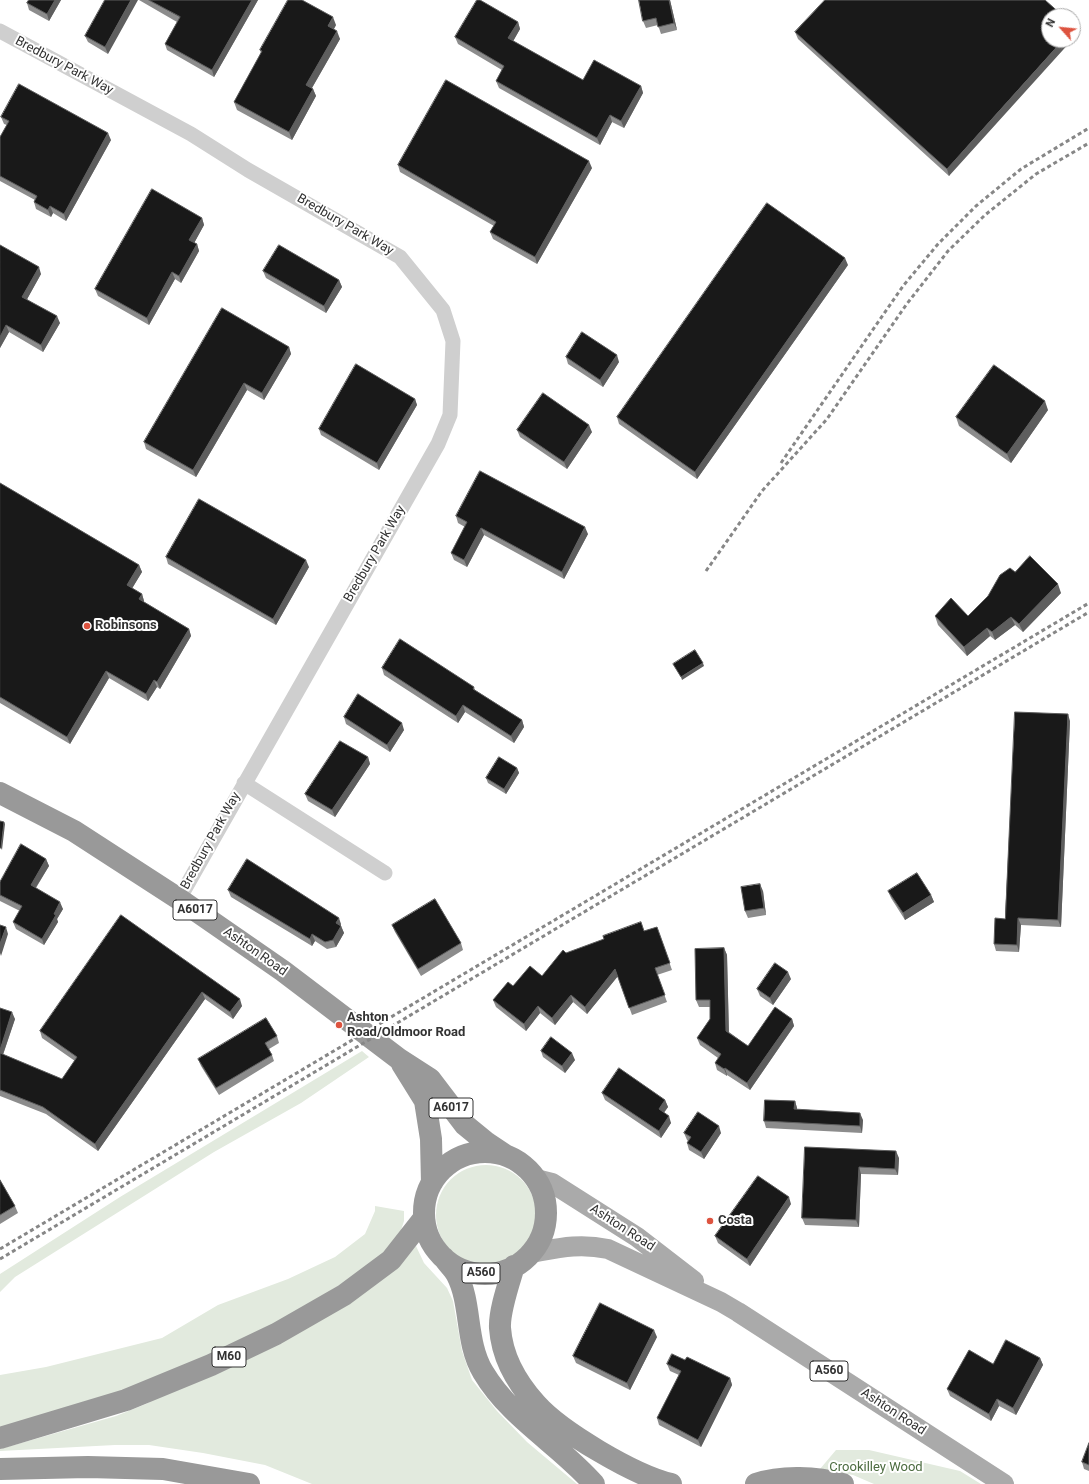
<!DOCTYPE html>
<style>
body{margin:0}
#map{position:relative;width:1089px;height:1484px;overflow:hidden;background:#fff;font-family:Roboto,sans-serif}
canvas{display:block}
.north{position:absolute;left:1041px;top:8px;width:40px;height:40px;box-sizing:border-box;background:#fff;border:1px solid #adadad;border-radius:50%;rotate:297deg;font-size:11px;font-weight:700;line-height:16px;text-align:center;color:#323232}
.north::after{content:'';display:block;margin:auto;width:14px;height:18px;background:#dd533f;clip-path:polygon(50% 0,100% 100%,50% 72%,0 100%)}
</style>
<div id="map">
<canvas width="1089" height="1484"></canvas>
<div class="north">N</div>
</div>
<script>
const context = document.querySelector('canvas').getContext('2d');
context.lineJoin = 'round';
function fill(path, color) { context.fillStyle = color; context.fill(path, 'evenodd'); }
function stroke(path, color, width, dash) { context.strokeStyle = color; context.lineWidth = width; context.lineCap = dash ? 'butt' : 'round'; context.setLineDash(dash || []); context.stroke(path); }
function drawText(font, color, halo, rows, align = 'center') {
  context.font = font + ' Roboto,sans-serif'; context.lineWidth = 4; context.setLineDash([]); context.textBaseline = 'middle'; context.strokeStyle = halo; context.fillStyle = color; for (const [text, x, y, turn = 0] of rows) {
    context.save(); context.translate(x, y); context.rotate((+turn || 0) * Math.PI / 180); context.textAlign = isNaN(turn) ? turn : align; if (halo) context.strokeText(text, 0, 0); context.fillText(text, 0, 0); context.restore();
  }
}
const green = new Path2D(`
 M362,1051L369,1057L301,1103L214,1152L15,1277L0,1292V1274L120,1197Z
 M436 1215a50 50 0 1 1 100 0a50 50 0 1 1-100 0Z
 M375,1206L404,1211V1221L398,1239L384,1255L357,1274L310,1304L235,1345L148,1384L0,1430V1375L46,1367L162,1338L218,1305L288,1279L335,1257L365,1234L375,1211Z
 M416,1246L424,1263L447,1288L453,1301L462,1351L472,1380L497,1411L527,1442L577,1484H312L265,1465L203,1453L149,1445H115L0,1451V1449L116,1416L146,1404L398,1267Z
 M836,1450H869L960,1471L981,1484H874L853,1475L820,1469Z`);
const minor = new Path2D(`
 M0,31L191,134L248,170L400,257L443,310L453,341L450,415L438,444L179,899
 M244,783L385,873`);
const major = new Path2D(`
 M536,1179L552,1183L637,1237L694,1281
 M531,1253C559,1248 579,1243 608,1249L721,1302L738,1312L1004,1484`);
const highway = new Path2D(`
 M0,793L74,831L179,899L283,971L399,1059L430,1079L465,1125L487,1143L505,1155
 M402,1064L425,1101L431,1139L432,1183
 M424 1213a61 61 0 1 1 122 0a61 61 0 1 1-122 0Z
 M444,1258C448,1264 454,1269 457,1275C472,1304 465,1342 483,1372C511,1419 559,1444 594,1484
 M514,1266C509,1283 499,1311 500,1328C502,1357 517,1383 536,1404C561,1432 634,1475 671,1484
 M0,1438L126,1400L211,1365L276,1334L344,1295L391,1260L424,1218
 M0,1469L88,1467L163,1469L249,1484
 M756,1484C782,1475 817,1477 843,1484`);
const rail = new Path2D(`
 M781,463L903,286L938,244L976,206L1021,169L1089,128
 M706,571L762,491L827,419L906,305L948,251L985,215L1036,174L1089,143
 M0,1249L1089,603
 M0,1259L1089,612`);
const wall = new Path2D(`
 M29,0H61L49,21L29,10L27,3Z
 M105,0L108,54L88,42L85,36Z
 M139,0H258L214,77L167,50L165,44L177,22Z
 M639,0H670L677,30L661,34L658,25L646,28L643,21Z
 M1045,0L949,176L798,39L795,32Z
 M518,22L520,29L513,41L583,80L641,86L643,93L624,128L612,122L600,145L499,88L496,81L502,70L458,44L455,37Z
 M336,25L334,29L340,39L312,88L313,89L316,96L292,140L237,110L234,102L261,53L260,50Z
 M1,117L111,140L66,221L53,213L51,217L36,209L34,202L35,200L0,181V137L7,125L4,124Z
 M398,165L592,168L537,264L493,239L490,232L494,226L400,172Z
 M202,218L204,225L194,243L197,244L199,251L181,283L175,279L149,325L98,296L95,289Z
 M0,245L41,274L27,299L60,323L43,352L9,332L0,348Z
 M848,265L697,479L619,424L617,417Z
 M263,271L339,280L342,287L326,313L266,278Z
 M289,347L291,354L264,400L247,390L196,477L146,449L144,442Z
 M566,357L619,362L603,387L568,364Z
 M415,399L417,405L379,470L321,435L319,429Z
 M1048,410L1011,463L959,426L956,417Z
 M517,430L592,432L567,469L520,437Z
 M0,483L139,565L142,572L132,588L142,594L144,601V602L189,629L191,636L160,689L157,687L148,701L109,678L70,744L0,703Z
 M456,516L588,534L564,579L484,535L467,567L454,560L451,553L465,527L458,523Z
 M166,557L309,567L276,625L168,564Z
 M1015,572L1061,593L1023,632L1015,625L995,640L990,636L967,656L938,625L935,616H968Z
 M382,668L474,687L475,690L522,720L524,727L514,743L465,712L458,723L384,675Z
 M344,717L404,730L390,752L346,724Z
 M1070,721L1061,927L1021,925L1019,952L996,951L994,944L1005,919Z
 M368,757L370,764L335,817L308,801L305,794Z
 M517,768L519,773L506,794L488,783L486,778Z
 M46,859L49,866L36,888L63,909L57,919L58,922L44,945L16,929L13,922L20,911L0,901V882Z
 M228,890L341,924V926L344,933L336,947L327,949L315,941L312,946L231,897Z
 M763,891L766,915L748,918L745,911Z
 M888,891L931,895L934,902L905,920L891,898Z
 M121,915L242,1006L233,1019L205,999L98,1151L46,1114L0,1096V1008L15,1019L3,1055L62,1079L75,1061L42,1038L40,1031Z
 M392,925L461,943L463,950L421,976L395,932Z
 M657,927L672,970L657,975L667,1002L632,1015L618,976L587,1014L573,1002L555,1025L540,1013L526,1031L496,1007L493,1000L513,986L542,976L566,953L644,931Z
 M724,948L727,955L729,1032L748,1046L792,1019L794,1026L750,1090L727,1075V1076L717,1070L715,1063L718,1058L700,1045L697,1038L710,1019V1007H699L696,1000Z
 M791,979L773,1005L760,996L757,989Z
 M277,1036L279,1043L269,1049L272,1055L274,1061L219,1095L201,1066L198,1059Z
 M541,1051L575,1060L565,1073L543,1057Z
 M602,1093L665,1100L668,1107L664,1113L671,1123L661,1138L605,1100Z
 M795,1101L797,1108V1110L863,1120L862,1133L766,1128L764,1121Z
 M684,1133H721L704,1159L689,1150L687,1143L688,1141L687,1140Z
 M805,1147L899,1158L898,1175L861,1174L859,1227L805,1225L802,1218Z
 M0,1180L15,1206L18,1213L0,1224Z
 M791,1204L750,1266L718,1243L715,1236Z
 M657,1337L630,1390L576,1363L573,1356Z
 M1040,1358L1043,1365L1016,1415L999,1406L991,1421L950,1396L947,1389L993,1364Z
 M685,1360L730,1378L732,1385L701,1447L659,1425L657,1418L679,1375L670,1371L667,1364Z
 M1089,1443V1471L1084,1469L1082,1462Z`);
const shadedWall = new Path2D(`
 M55,0H61L49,21L47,14Z
 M131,0H138L108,54L105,47Z
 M252,0H258L214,77L212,70Z
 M669,0H670L677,30L674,23Z
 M333,17L336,25L331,34L328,26Z
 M518,22L520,29L511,45L508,38Z
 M1075,27L1078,34L1073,39V29Z
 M337,31L340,39L309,93L306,85Z
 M1063,40H1072L949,176L947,169Z
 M641,86L643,93L624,128L621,121Z
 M313,89L316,96L292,140L289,132Z
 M610,115L612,122L600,145L597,138Z
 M108,133L111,140L66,221L64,214Z
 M589,161L592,168L537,264L535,257Z
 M50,206L53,213L51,217L48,210Z
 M202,218L204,225L192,247L189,240Z
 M197,244L199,251L181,283L179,276Z
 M845,258L848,265L697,479L695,472Z
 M39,267L41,274L25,303L22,297Z
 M172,272L175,279L149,325L147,318Z
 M339,280L342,287L326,313L324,306Z
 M57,316L60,323L43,352L41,345Z
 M6,325L9,332L0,348V337Z
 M289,347L291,354L264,400L262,393Z
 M617,355L619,362L603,387L600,380Z
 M244,383L247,390L196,477L193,470Z
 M415,399L417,405L379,470L377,463Z
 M1045,401L1048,410L1011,463L1007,454Z
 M589,425L592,432L567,469L564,462Z
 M585,527L588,534L564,579L562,572Z
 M481,528L484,535L467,567L464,560Z
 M306,560L309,567L276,625L273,619Z
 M139,565L142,572L130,592L127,585Z
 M1058,584L1061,593L1023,632L1019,624Z
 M142,594L144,601L141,606L139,599Z
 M1011,617L1015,625L995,640L992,632Z
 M987,628L990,636L967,656L964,647Z
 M189,629L191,636L160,689L157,682Z
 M703,663L704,666L682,680L681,677Z
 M106,671L109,678L70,744L67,737Z
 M154,680L157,687L148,701L146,694Z
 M463,705L465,712L458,723L456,716Z
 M1068,714L1070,721L1061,927L1058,920Z
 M522,720L524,727L514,743L511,736Z
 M402,723L404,730L390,752L387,745Z
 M368,757L370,764L335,817L332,810Z
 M517,768L519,773L506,794L504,789Z
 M4,822L5,824L2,850L1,848Z
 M46,859L49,866L33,892L31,885Z
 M760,884L763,891L766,915L764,908Z
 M931,895L934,902L905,920L903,913Z
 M60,902L63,909L57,919L58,922L44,945L42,939L54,914Z
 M339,918L341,924L338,930L336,923Z
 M1018,918L1021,925L1019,952L1017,945Z
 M341,926L344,933L336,947L333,940Z
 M6,927L8,934L1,956L0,953V944Z
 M312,934L315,941L312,946L310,939Z
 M724,948L727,955L729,1038L726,1031Z
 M615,969L618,976L587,1014L585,1007Z
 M788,972L791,979L773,1005L770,998Z
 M202,992L205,999L98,1151L95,1144Z
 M571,995L573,1002L555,1025L552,1018Z
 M240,999L242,1006L233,1019L230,1012Z
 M538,1006L540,1013L526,1031L524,1024Z
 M12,1012L15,1019L1,1060L0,1056V1050Z
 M792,1019L794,1026L750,1090L747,1083Z
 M572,1053L575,1060L565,1073L562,1066Z
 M725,1068L727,1075V1076L724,1069Z
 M665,1100L668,1107L661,1116L659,1109Z
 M795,1101L797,1108V1116L794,1109Z
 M860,1113L863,1120L862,1133L860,1126Z
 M669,1116L671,1123L661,1138L659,1131Z
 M719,1126L721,1133L704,1159L701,1152Z
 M896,1151L899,1158L898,1175L895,1169Z
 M859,1167L861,1174L859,1227L856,1220Z
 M789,1197L791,1204L750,1266L747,1259Z
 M654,1330L657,1337L630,1390L627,1383Z
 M1040,1358L1043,1365L1016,1415L1013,1408Z
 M730,1378L732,1385L701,1447L698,1440Z
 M997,1399L999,1406L991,1421L989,1414Z`);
const building = new Path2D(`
 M29,0H55L47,14L27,3Z
 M105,0H131L105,47L85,36Z
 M149,0H252L212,70L165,44L180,17Z
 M288,0H302L333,17L328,26L337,31L306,85L313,89L289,132L234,102L262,51L260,50Z
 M477,0H480L518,22L508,38L583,80L594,60L641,86L621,121L610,115L597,138L496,81L504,66L455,37Z
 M639,0H669L674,23L658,27L656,18L643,21Z
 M825,0H1045L1063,16H1049V40H1063L947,169L795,32Z
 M446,80L589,161L535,257L490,232L496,222L398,165Z
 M19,84L108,133L64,214L50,206L48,210L34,202L37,196L0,176V137L9,121L1,117Z
 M152,189L202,218L189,240L197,244L179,276L172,272L147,318L95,289Z
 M767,203L845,258L695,472L617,417Z
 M0,245L39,267L22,297L57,316L41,345L6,325L0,337Z
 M279,245L339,280L324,306L263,271Z
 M222,308L289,347L262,393L244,383L193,470L144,442Z
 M582,332L617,355L600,380L566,357Z
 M356,364L415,399L377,463L319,429Z
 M994,365L1045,401L1007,454L956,417Z
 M543,393L589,425L564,462L517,430Z
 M480,471L585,527L562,572L481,528L464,560L451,553L467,522L456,516Z
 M0,483L139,565L127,585L142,594L139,599L189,629L157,682L154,680L146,694L106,671L67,737L0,697Z
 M199,499L306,560L273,619L166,557Z
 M1030,556L1058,584L1019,624L1011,617L992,632L987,628L964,647L935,616L951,598L968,616L988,596L1000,575L1010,568L1015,572Z
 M400,639L474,687L473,689L522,720L511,736L463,705L456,716L382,668Z
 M695,650L703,663L681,677L673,664Z
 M358,694L402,723L387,745L344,717Z
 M1015,712L1068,714L1058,920L1018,918L1017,945L994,944L995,918L1005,919Z
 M340,741L368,757L332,810L305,794Z
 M499,757L517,768L504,789L486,778Z
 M0,821L4,822L1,848H0Z
 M21,844L46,859L31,885L60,902L54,914L56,915L42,939L13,922L22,906L0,895V882Z
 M247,859L339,918L336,923L341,926L333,940L325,942L312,934L310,939L228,890Z
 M917,873L931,895L903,913L888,891Z
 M760,884L764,908L745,911L741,887Z
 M435,899L461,943L418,969L392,925Z
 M121,915L240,999L230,1012L202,992L95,1144L43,1107L0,1090V1053L62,1079L77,1057L40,1031Z
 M641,922L644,931L657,927L670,963L655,968L665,995L629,1008L615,969L585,1007L571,995L552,1018L538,1006L524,1024L493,1000L508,982L513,986L530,966L542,976L563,950L566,953L604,939L603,936Z
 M0,925L6,927L0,944Z
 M724,948L726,1031L748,1046L775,1007L792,1019L747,1083L725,1068L724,1069L715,1063L721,1054L697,1038L710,1019V1000H696L695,949Z
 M775,963L788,972L770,998L757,989Z
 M0,1008L12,1012L0,1050Z
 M266,1018L277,1036L265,1043L272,1055L216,1088L198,1059Z
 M551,1037L572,1053L562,1066L541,1051Z
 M619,1068L665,1100L659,1109L669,1116L659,1131L602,1093Z
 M765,1100L795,1101L794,1109L860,1113V1126L764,1121Z
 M698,1112L719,1126L701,1152L687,1143L691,1137L684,1133Z
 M805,1147L896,1151L895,1169L859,1167L856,1220L802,1218Z
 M758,1176L789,1197L747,1259L715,1236Z
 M0,1180L15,1206L0,1215Z
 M600,1303L654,1330L627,1383L573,1356Z
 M1006,1340L1040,1358L1013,1408L997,1399L989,1414L947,1389L969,1350L993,1364Z
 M672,1354L685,1360L687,1357L730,1378L698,1440L657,1418L681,1371L667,1364Z
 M1089,1443V1465L1082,1462Z`);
const markers = [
 [87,626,4,"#dd533f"],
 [339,1025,4,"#dd533f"],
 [710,1221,4,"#dd533f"]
];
const shields = [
 [195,910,44],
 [451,1108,44],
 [481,1273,38],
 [229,1357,34],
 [829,1371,38]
];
const shieldNames = [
 ["A6017",195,910],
 ["A6017",451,1108],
 ["A560",481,1273],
 ["M60",229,1357],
 ["A560",829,1371]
];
const streetNames = [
 ["Bredbury Park Way",64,66,28],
 ["Bredbury Park Way",345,225,30],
 ["Bredbury Park Way",375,554,-60],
 ["Bredbury Park Way",211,841,-61],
 ["Ashton Road",255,952,35],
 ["Ashton Road",622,1228,33],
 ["Ashton Road",893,1412,33]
];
const poiNames = [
 ["Robinsons",95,626],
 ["Ashton",347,1018],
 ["Road/Oldmoor Road",347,1033],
 ["Costa",718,1221]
];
const parkNames = [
 ["Crookilley Wood",876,1468]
];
fill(green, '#e2eade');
stroke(minor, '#cfcfcf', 15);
stroke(major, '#aaa', 20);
stroke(highway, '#999', 22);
stroke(rail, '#878787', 3, [4, 3]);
fill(wall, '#8c8c8c');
fill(shadedWall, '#5e5e5e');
fill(building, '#191919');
stroke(building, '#5e5e5e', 1);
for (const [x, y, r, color] of markers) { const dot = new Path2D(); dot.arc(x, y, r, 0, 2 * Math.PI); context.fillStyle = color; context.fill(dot); stroke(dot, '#fff', 1.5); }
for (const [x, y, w] of shields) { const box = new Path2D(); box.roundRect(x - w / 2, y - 10, w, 20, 3); context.fillStyle = '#fff'; context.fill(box); stroke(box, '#323232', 1); }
drawText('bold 12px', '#323232', null, shieldNames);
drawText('13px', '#323232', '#fff', streetNames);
drawText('bold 13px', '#323232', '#fff', poiNames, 'left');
drawText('13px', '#4c6c40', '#fff', parkNames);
</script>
